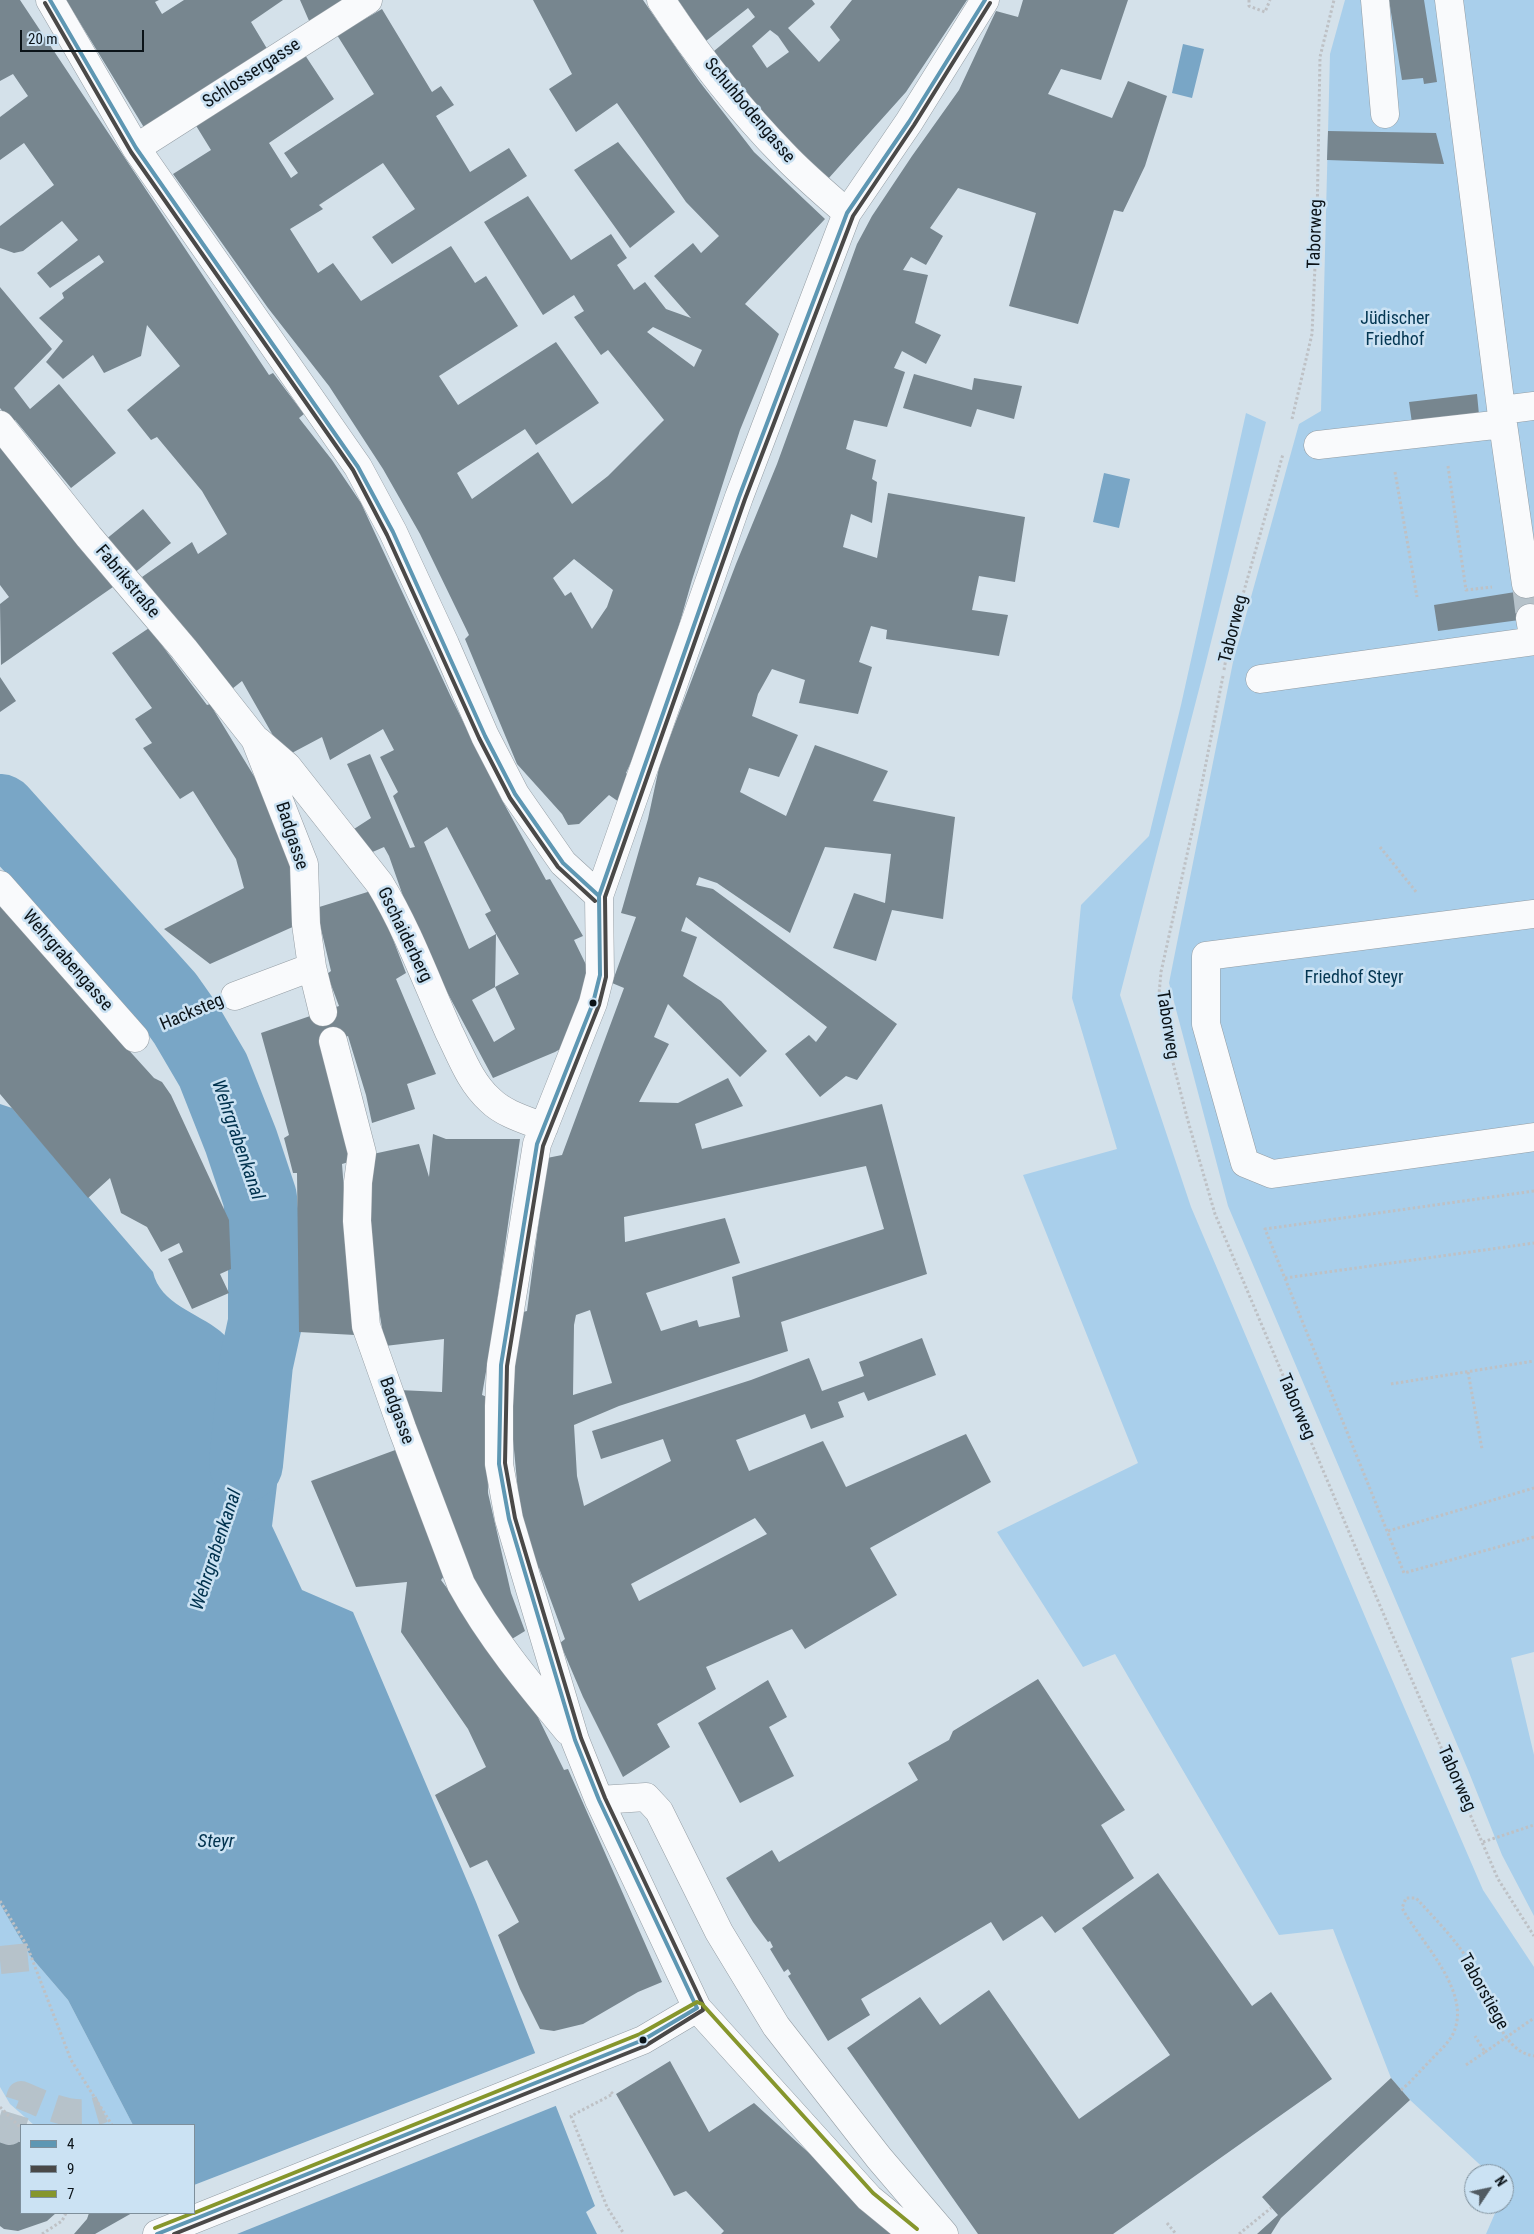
<!DOCTYPE html>
<meta charset="utf-8">
<style>
body{margin:0}
#map{position:relative;width:1534px;height:2234px;overflow:hidden;background:#d4e1ea;font-family:"Roboto Condensed",sans-serif}
canvas{display:block}
.legend{position:absolute;left:20px;top:2124px;width:175px;height:90px;box-sizing:border-box;background:#cbe2f3;border:1px solid #7e8f9b;margin:0;padding:6px 9px;list-style:none;font-size:15px;color:#0b1318}
.legend li{display:flex;align-items:center;gap:10px;height:25px}
.legend b{width:25px;border:1px solid #7e8f9b}
.north{position:absolute;left:1464px;top:2164px;width:50px;height:50px;box-sizing:border-box;background:#cbe2f3;border:1px solid #7e8f9b;border-radius:50%;rotate:56deg;font-size:14px;font-weight:700;line-height:20px;text-align:center;color:#0b1318}
.north::after{content:'';display:block;margin:auto;width:18px;height:22px;background:#515b62;clip-path:polygon(50% 0,100% 100%,50% 72%,0 100%)}
.scale{position:absolute;left:20px;top:30px;width:124px;height:22px;box-sizing:border-box;border:2px solid #0b1318;border-top:0;padding-left:6px;font-size:15px;line-height:18px;white-space:nowrap;color:#0b1318;-webkit-text-stroke:4px #cbe2f3;paint-order:stroke}
</style>
<div id="map">
<canvas width="1534" height="2234"></canvas>
<ul class="legend">
<li><b style="height:6px;background:#5e97b3"></b>4</li>
<li><b style="height:6px;background:#4a4948"></b>9</li>
<li><b style="height:6px;background:#86962c"></b>7</li>
</ul>
<div class="north">N</div>
<div class="scale">20 m</div>
</div>
<script>
const context = document.querySelector('canvas').getContext('2d');
context.lineJoin = 'round';
function fill(path, color) { context.fillStyle = color; context.fill(path, 'evenodd'); }
function stroke(path, color, width, dash) { context.strokeStyle = color; context.lineWidth = width; context.lineCap = dash ? 'butt' : 'round'; context.setLineDash(dash || []); context.stroke(path); }
function drawText(font, color, halo, rows, align = 'center') {
  context.font = font + ' "Roboto Condensed",sans-serif'; context.lineWidth = 5; context.setLineDash([]); context.textBaseline = 'middle'; context.strokeStyle = halo; context.fillStyle = color; for (const [text, x, y, turn = 0] of rows) {
    context.save(); context.translate(x, y); context.rotate((+turn || 0) * Math.PI / 180); context.textAlign = isNaN(turn) ? turn : align; if (halo) context.strokeText(text, 0, 0); context.fillText(text, 0, 0); context.restore();
  }
}
const green = new Path2D(`
 M1345,0H1534V1652L1511,1658L1534,1755V1916L1502,1855L1468,1770L1228,1206L1169,983L1233,662L1299,424L1321,411L1330,54Z
 M1246,413L1266,422L1205,666L1120,995L1191,1207L1372,1633L1483,1890L1534,1967V2234H1486L1499,2204H1504V2174H1490L1410,2100L1391,2078L1333,1929L1279,1935L1115,1654L1083,1667L997,1532L1138,1463L1023,1175L1117,1149L1072,998L1081,905L1149,836L1181,705Z
 M0,1904L31,1957L68,2000L133,2125H34L10,2104L0,2087Z`);
const water = new Path2D(`
 M1183,44L1204,49L1192,98L1172,93Z
 M1104,473L1130,479L1119,528L1093,522Z
 M0,1104L12,1108L153,1272C160,1304 198,1313 220,1331C243,1352 265,1373 288,1394L272,1526L302,1590L353,1612L476,1902L595,2206L586,2212L597,2234H189L194,2213V2125H133L68,2000L31,1957L0,1904Z`);
const pier = new Path2D(`
 M538,2052L558,2105L237,2234H186L194,2213V2185Z`);
const river = new Path2D(`
 M0,811L167,997L186,1024L213,1070L241,1141L260,1198L265,1257V1323L256,1364L246,1464`);
const building = new Path2D(`
 M0,0H20L269,375L273,373L304,414L299,418L332,460L361,503L450,695L502,800L546,880L550,879L583,936L574,940L591,975L571,1043L555,1052L493,1078L417,936L389,856L384,847L368,854L354,829L371,818L347,764L370,754L410,848L415,847L393,796L398,792L380,757L394,750L383,729L330,760L322,737L290,754L279,746L242,681L232,689L166,614L142,577L192,542L198,554L227,534L202,491L157,437L151,440L127,410L180,366L147,325L141,356L104,373L93,355L63,379L46,362L63,341L39,318L64,298L62,293L104,262L99,255L50,288L37,273L78,240L62,221L23,251L14,253L0,248V226L54,185L24,143L0,160V117L28,96L13,74L0,81ZM447,827L491,911L485,914L496,934L469,949L424,842ZM496,934L519,974L495,987L515,1029L494,1042L472,1000L495,987Z
 M66,0H159L155,2L162,14L184,0H283L251,22L269,52L148,134Z
 M300,0H348L310,23Z
 M533,0H643L699,81L754,152L825,219L745,304L779,334L740,430L692,580L676,636L642,738L626,773L635,781L619,802L609,795L579,824L568,825L562,814L517,764L465,639L469,635L420,534L383,469L329,386L268,308L173,174L211,150L195,124L305,55L334,99L269,143L291,178L298,173L284,153L374,94L337,35L382,9L432,92L441,86L454,105L436,116L470,172L509,148L527,176L392,264L372,237L415,209L383,163L319,205L323,209L290,229L318,273L333,263L361,301L451,246L475,283L486,276L518,326L439,376L458,405L556,342L599,403L536,445L525,429L457,473L472,499L538,452L572,504L608,476L664,420L608,350L601,355L574,317L584,311L574,295L543,315L484,222L528,196L571,260L611,234L627,258L617,265L634,290L645,282L666,309L691,318L654,276L693,243L701,253L719,236L686,202L617,103L576,132L549,89L572,74ZM653,327L702,350L694,367L647,332ZM574,559L613,590L607,607L592,629L571,592L565,596L553,578Z
 M678,0H812L815,4L788,28L819,62L840,40L830,27L852,0H967L906,92L828,179L775,127L742,90L714,51L755,17L748,8L706,41ZM770,30L778,36L789,52L767,68L752,46Z
 M1023,0H1128L1101,80L1061,69L1048,94L1112,118L1128,81L1167,96L1145,166L1123,212L1114,210L1078,324L1009,306L1036,213L958,188L930,228L943,236L926,265L911,257L903,270L928,275L915,323L941,335L926,364L902,351L894,368L905,372L887,427L854,420L846,449L876,460L872,479L877,482L872,523L851,514L843,547L877,558L888,493L1025,517L1015,582L979,576L972,610L1008,615L999,656L886,639L887,630L871,626L859,662L872,667L858,714L799,703L805,680L772,669L758,694L752,716L798,735L779,777L749,768L740,792L786,816L815,745L888,771L873,801L955,817L943,919L892,910L876,961L833,948L854,893L885,903L891,854L825,847L790,933L717,883L699,877L696,885L713,889L897,1024L857,1080L846,1076L820,1097L785,1054L809,1035L816,1042L827,1027L686,917L681,931L697,937L683,976L721,1001L767,1051L740,1077L668,1004L654,1037L669,1044L639,1102L678,1103L728,1078L743,1106L695,1124L702,1149L882,1104L927,1274L781,1322L788,1351L619,1406L574,1425L577,1476L584,1506L671,1461L663,1439L601,1459L592,1431L751,1380L809,1358L822,1391L864,1376L859,1362L922,1338L936,1375L868,1401L864,1392L838,1402L844,1417L811,1429L805,1414L736,1440L749,1471L823,1441L846,1487L966,1434L991,1482L870,1548L897,1595L805,1649L792,1629L706,1667L716,1689L657,1724L670,1747L623,1777L583,1697L560,1643L565,1639L539,1568H535L517,1515L518,1492L509,1397L519,1313L527,1311L547,1158L562,1155L624,988L612,983L636,917L621,913L648,819L660,763L736,564L777,464L857,244L872,216L912,156L959,90L996,11L1018,17ZM866,1166L884,1229L732,1277L740,1317L699,1327L697,1320L661,1331L646,1293L740,1263L725,1218L625,1242L624,1217ZM590,1310L612,1383L573,1395L574,1325L576,1315ZM755,1518L767,1534L639,1601L631,1584Z
 M1389,0H1424L1437,82L1424,84L1423,78L1402,80Z
 M1328,131L1436,133L1444,164L1327,160Z
 M618,142L675,212L630,248L574,170Z
 M0,287L52,349L14,388L30,409L59,384L116,453L71,488L15,420L12,423L0,408Z
 M914,374L972,390L974,378L1022,386L1014,419L977,409L971,427L903,408Z
 M1477,394L1479,415L1412,423L1409,402Z
 M0,443L113,587L1,665L0,604L9,597L0,585Z
 M143,509L171,543L133,574L105,540Z
 M1534,589V618L1438,631L1434,605Z
 M149,628L207,705L210,704L268,799L295,875L297,925L210,964L164,929L244,888L236,859L193,791L180,799L143,748L152,743L135,719L152,708L112,653Z
 M0,677L16,701L0,712Z
 M374,890L406,973L396,979L436,1074L407,1084L415,1109L372,1123L366,1095L348,1036L320,1046L343,1120L352,1161L342,1164L355,1335L299,1332L297,1173H293L284,1138L289,1135L261,1033L339,1006L327,974L331,971L316,908Z
 M0,901L125,1046L154,1078L162,1082L171,1095L229,1220L231,1269L220,1274L229,1293L192,1309L168,1259L183,1252L179,1243L161,1252L147,1227L121,1213L110,1178L88,1198L0,1094Z
 M433,1134L446,1139H520L493,1331L482,1395L487,1397L488,1493L511,1593L525,1631L507,1642L468,1581L399,1390L442,1392L444,1339L385,1346L377,1298L366,1188L373,1154L419,1144L429,1177Z
 M398,1449L448,1571L441,1580L527,1695L564,1770L568,1769L662,1982L638,1992L583,2024L554,2031L540,2029L520,1989L498,1935L519,1922L487,1860L470,1868L435,1795L486,1767L468,1729L401,1632L407,1582L356,1587L311,1481Z
 M1038,1679L1125,1810L1101,1825L1134,1878L1055,1933L1042,1916L1003,1941L991,1922L861,1999L870,2015L828,2041L788,1976L791,1974L788,1969L784,1972L770,1949L773,1947L770,1941L768,1942L753,1922L726,1878L772,1850L779,1862L918,1780L908,1763L949,1740L953,1731Z
 M768,1680L787,1717L769,1727L794,1776L740,1803L698,1723Z
 M1158,1873L1252,2006L1271,1992L1332,2079L1113,2234H978L847,2048L920,1997L940,2025L989,1990L1079,2119L1170,2055L1082,1928Z
 M670,2061L709,2132L754,2103L898,2234H721L724,2231L686,2191L674,2196L616,2094Z
 M1391,2078L1410,2100L1281,2218L1271,2234H1257L1278,2215L1262,2197Z
 M0,2124L21,2143V2213H56L47,2221L18,2231L4,2229L0,2226Z
 M89,2213H132L95,2234H74L87,2219Z`);
const minorTunnel = new Path2D(`
 M1526,584L1530,618
 M0,1960L31,1957
 M0,2128L10,2131L21,2095C46,2105 75,2121 102,2109`);
const path = new Path2D(`
 M1249,0V6L1265,12L1270,0
 M1292,419L1312,334L1317,220L1320,57L1334,0
 M1448,466L1466,590L1492,587
 M1395,472L1417,597
 M1224,670L1228,647L1283,454
 M1223,676L1196,814L1161,972L1159,994L1163,1024L1188,1121L1215,1214L1389,1627L1498,1879L1534,1936
 M1380,847L1417,893
 M166,1024L204,1008
 M1534,1191L1265,1229L1404,1573L1534,1537
 M1285,1278L1534,1243
 M1468,1372L1482,1449
 M1391,1384L1534,1361
 M1388,1531L1534,1488
 M1483,1842L1534,1825
 M0,1901L27,1946L71,2060L112,2125
 M1466,2065L1485,2052L1475,2036
 M1401,2090C1411,2082 1419,2072 1428,2063C1436,2054 1447,2045 1453,2034C1473,1992 1421,1943 1402,1908L1406,1898H1416C1438,1922 1462,1946 1477,1975C1491,2001 1500,2051 1534,2056
 M611,2092L613,2094L571,2116L607,2207L624,2234
 M0,2107L21,2128
 M1167,2223L1176,2234
 M42,2234L62,2221L66,2213
 M1239,2234L1271,2208`);
const minor = new Path2D(`
 M50,0L136,148L358,467L393,532L445,644L485,736L515,794L563,863L599,896
 M661,0C697,55 739,109 785,156C804,176 826,194 847,213
 M1375,0L1385,114
 M1449,0L1503,424L1526,584L1534,582
 M136,148L368,0
 M1502,410L1534,406
 M0,425L89,537L184,649L255,739L304,864L306,924L312,967L323,1012
 M1318,445L1503,424
 M1530,618L1534,641
 M1260,679L1534,641
 M258,741L287,766L380,884C408,930 427,983 449,1032C461,1056 470,1082 490,1100C504,1114 526,1120 544,1127
 M0,885L135,1038
 M1534,914L1206,956V1024L1245,1163L1272,1174L1534,1137
 M235,996L312,967
 M333,1041L362,1153L358,1182L357,1221L366,1326L402,1428L461,1584C490,1637 529,1684 568,1731
 M599,1800L646,1797L659,1811L719,1932L776,2026L879,2158L944,2234
 M157,2234L643,2040L697,2008
 M913,2234L869,2198L697,2008L599,1800L575,1740L509,1519L499,1464V1406L501,1365L537,1144L593,1003L600,975L599,896L739,497L847,213L909,122L985,0`);
const pathBridge = new Path2D(`
 M1485,2052L1534,2018`);
const bus1 = new Path2D(`
 M50,0L136,148L358,467L393,532L485,736L515,794L563,863L599,896
 M157,2234L643,2040L697,2008L599,1800L575,1740L509,1519L499,1464L501,1365L537,1144L593,1003L600,975L599,896L739,497L847,213L909,122L985,0`);
const bus2 = new Path2D(`
 M45,3L131,152L353,470L387,535L479,738L510,798L558,867L595,901
 M174,2234L645,2046L703,2010V2005L605,1798L581,1738L515,1518L505,1463L507,1366L543,1146L599,1005L606,977L605,897L745,499L853,216L914,125L990,3`);
const bus3 = new Path2D(`
 M194,2213L640,2034L697,2002L702,2004L873,2193L917,2229
 M155,2228L193,2213`);
const markers = [
 [593,1003,4.5,"#0b1318"],
 [643,2040,4.5,"#0b1318"]
];
const streetNames = [
 ["Schlossergasse",252,74,-33],
 ["Schuhbodengasse",749,111,50],
 ["Taborweg",1316,234,-88],
 ["Fabrikstraße",127,582,50],
 ["Taborweg",1234,629,-76],
 ["Badgasse",291,836,72],
 ["Gschaiderberg",404,935,64],
 ["Wehrgrabengasse",67,961,49],
 ["Hacksteg",192,1013,-23],
 ["Taborweg",1167,1025,81],
 ["Taborweg",1296,1407,67],
 ["Badgasse",396,1411,70],
 ["Taborweg",1456,1779,66],
 ["Taborstiege",1483,1992,61]
];
const parkNames = [
 ["Jüdischer",1395,319],
 ["Friedhof",1395,340],
 ["Friedhof Steyr",1354,978]
];
const waterNames = [
 ["Wehrgrabenkanal",237,1140,71],
 ["Wehrgrabenkanal",217,1550,-72],
 ["Steyr",216,1842]
];
fill(green, '#a9cfeb');
fill(water, '#79a6c6');
fill(pier, '#d4e1ea');
stroke(river, '#79a6c6', 74);
fill(building, '#77868f');
stroke(minorTunnel, '#b6c2ca', 28, [28, 14]);
stroke(minor, '#949da4', 29);
stroke(path, '#bec1c5', 3, [2.5, 2.5]);
stroke(minor, '#f9fafc', 28);
stroke(pathBridge, '#bec1c5', 3, [2.5, 2.5]);
stroke(bus1, '#5e97b3', 4);
stroke(bus2, '#4a4948', 4);
stroke(bus3, '#86962c', 4);
for (const [x, y, r, color] of markers) { const dot = new Path2D(); dot.arc(x, y, r, 0, 2 * Math.PI); context.fillStyle = color; context.fill(dot); stroke(dot, '#cbe2f3', 2); }
drawText('18px', '#0b1318', '#cbe2f3', streetNames);
drawText('18px', '#033652', '#cbe2f3', parkNames);
drawText('italic 19px', '#00324e', '#cbe2f3', waterNames);
</script>
